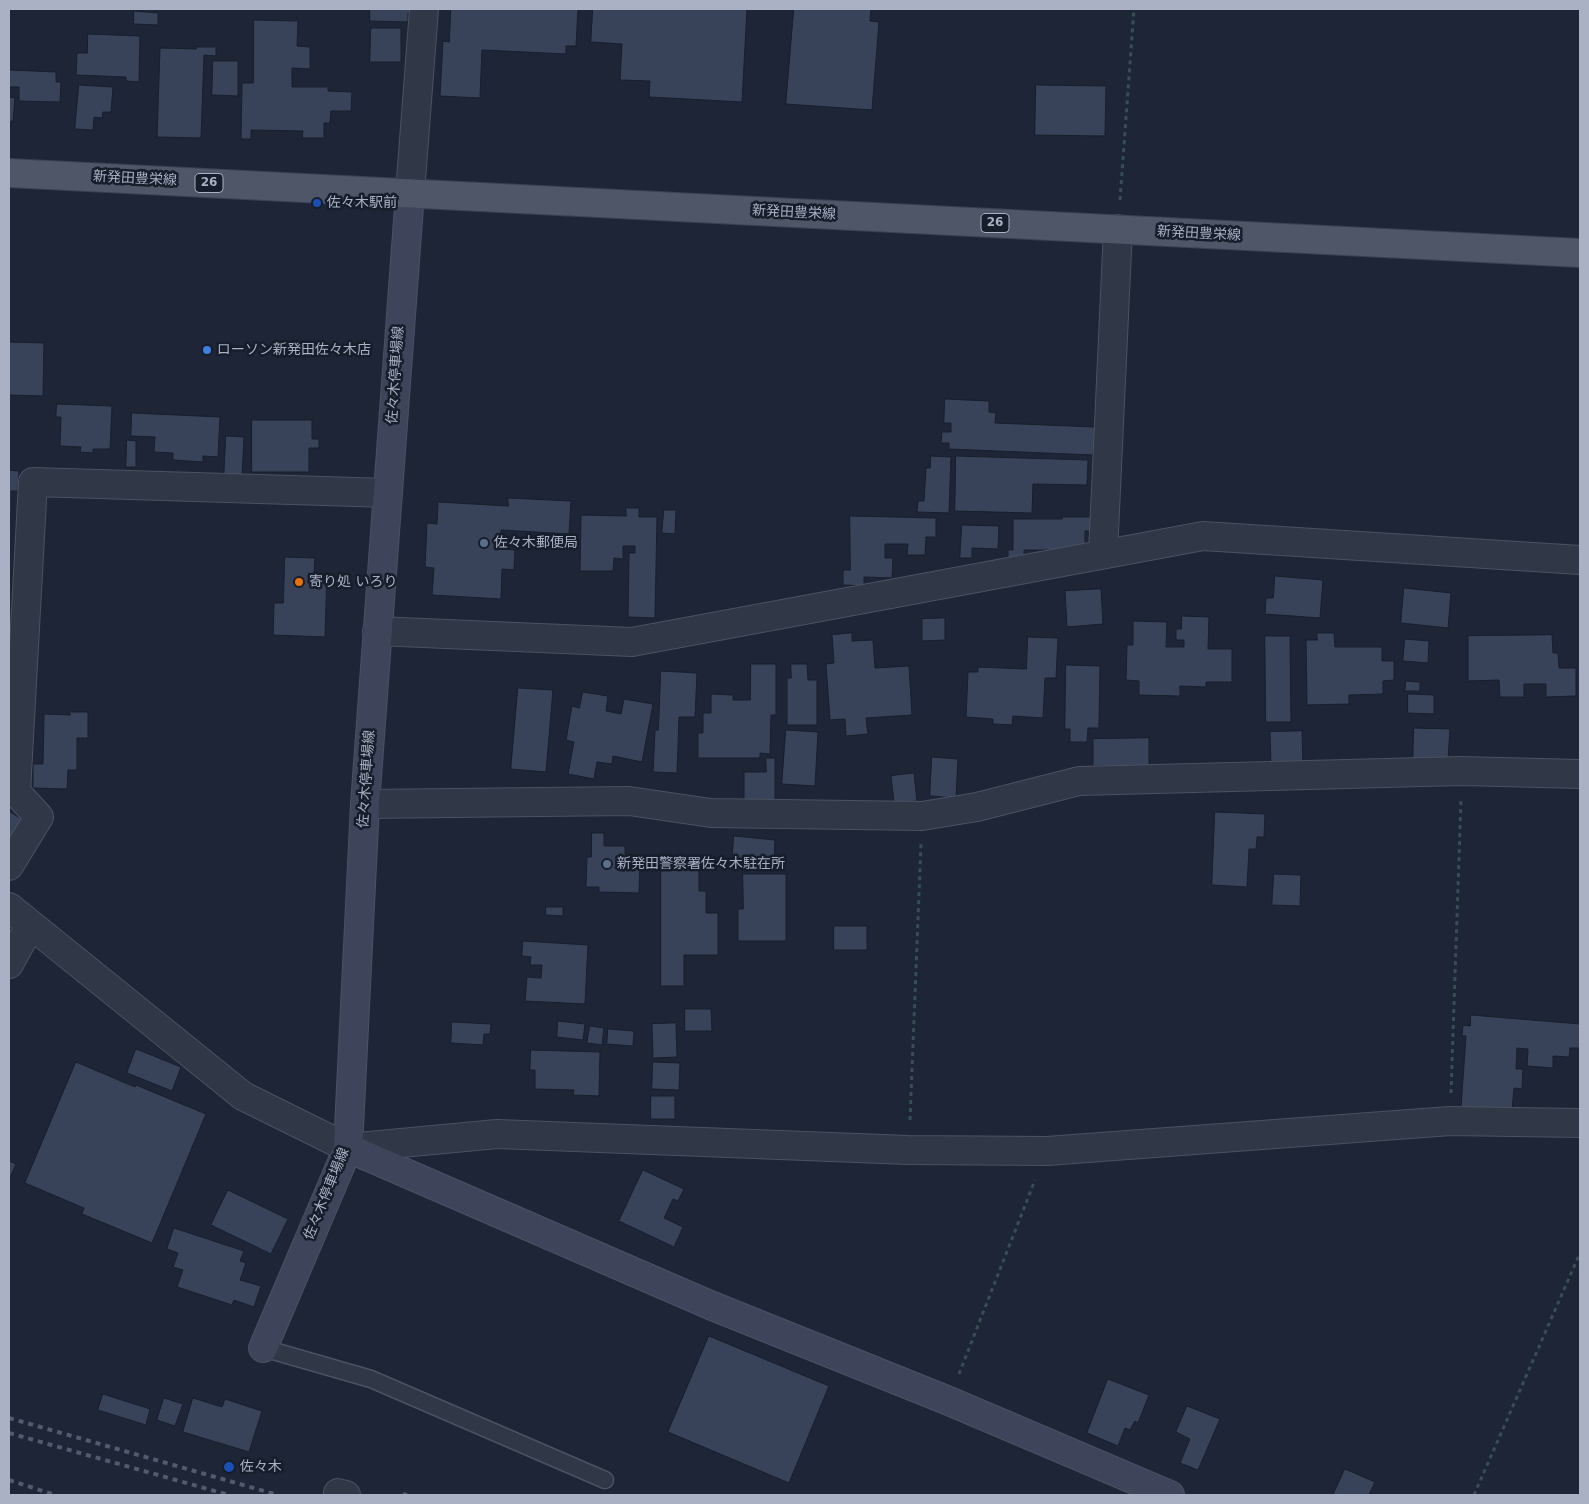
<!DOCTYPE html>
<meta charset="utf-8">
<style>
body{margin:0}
#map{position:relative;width:1589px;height:1504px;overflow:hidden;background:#1d2537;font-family:"DejaVu Sans",sans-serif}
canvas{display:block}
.frame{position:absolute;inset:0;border:10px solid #aab1c5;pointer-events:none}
</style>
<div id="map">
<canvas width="1589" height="1504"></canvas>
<div class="frame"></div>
</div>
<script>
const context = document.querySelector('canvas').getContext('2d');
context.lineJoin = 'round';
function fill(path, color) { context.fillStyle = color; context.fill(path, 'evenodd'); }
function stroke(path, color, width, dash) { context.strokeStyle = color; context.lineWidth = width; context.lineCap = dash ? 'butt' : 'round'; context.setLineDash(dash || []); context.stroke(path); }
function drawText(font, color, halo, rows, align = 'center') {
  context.font = font + ' "DejaVu Sans","Noto Sans JP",sans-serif'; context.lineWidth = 5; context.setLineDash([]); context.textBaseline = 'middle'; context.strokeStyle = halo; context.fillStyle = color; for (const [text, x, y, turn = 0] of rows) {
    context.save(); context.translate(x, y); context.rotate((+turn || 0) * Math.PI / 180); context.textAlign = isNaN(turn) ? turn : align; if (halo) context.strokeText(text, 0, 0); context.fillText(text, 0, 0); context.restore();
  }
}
const building = new Path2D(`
 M370,9H413V13H408V22L370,21Z
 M451,9H578L576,46H566V54L482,50L480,98L440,96L443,41L449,42Z
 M593,9H747L742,102L649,97L650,81L620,80L622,44L591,42Z
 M794,9H871L870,21L879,22L872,110L786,104Z
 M134,11L158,13V25L134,24Z
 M254,20L298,21L297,46L310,47V69L292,68V87H328V91L352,92L351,111H331L330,123H324V138H302L303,131L251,130V139H241L242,83H253Z
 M371,28H401V62H370Z
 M88,34L140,36L139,82L126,81V77L76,75L77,53H87Z
 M196,47H216V56L204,55L201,138L157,137L160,48L196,49Z
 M213,61H238V96L212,95Z
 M10,70L56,72V82H61L60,102L19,101V87H9Z
 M79,85L113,87L111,112H103L102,118L94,117L93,130L75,129Z
 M1036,85L1106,86L1105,136L1035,135Z
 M9,97L15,98L13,121H11L10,129H9Z
 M9,342L44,343L43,396L9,395Z
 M945,399L989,401V412L996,413L995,423L1095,427L1093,455L949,449V443H941L942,432H951V423H944Z
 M57,404L112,406L110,449H93V453L80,452L81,447L60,446L61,417H56Z
 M132,413L220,417L218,457L203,456V462L173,460V453L154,452L155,437L131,436Z
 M252,420H312V439H319V448H309V472H252Z
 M226,436L244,437L242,477L224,476Z
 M127,440L136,441V467H126Z
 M931,456L951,457L949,513L917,512L918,501H924L926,468H930Z
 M956,456L1088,460L1087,485L1033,484L1032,513L955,511Z
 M9,470L19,471L18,491H11V513H9Z
 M508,498L571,501L569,534L501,530L500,549L515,550L514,570L502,569L501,599L432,595L434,568L425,567L427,523L437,524L438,502L508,506Z
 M626,508H639V517H657L655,618L628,617L629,553H635V546H623V559L614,558L613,571H580L581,515L626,516Z
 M664,510H676L675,534L662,533Z
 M850,516L936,518V537H926L925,555H907L908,544H885V558H893L892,578L864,577V586L843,585V570H850Z
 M1062,517H1096V531H1085V550H1024V558H1008V550H1013V519H1062Z
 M962,525L999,526L998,549L972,548V558H960Z
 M285,557L315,558L314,574H327L325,637L273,635L274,603H283Z
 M1275,576L1323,580L1320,618L1265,614L1266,598H1273Z
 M1404,588L1451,593L1448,628L1401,623Z
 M1101,589L1103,624L1067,627L1065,591Z
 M1182,616L1209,617L1208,649H1232V682H1206V687L1180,686V696L1139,695V681L1126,680L1127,645H1133V621L1167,622L1166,647H1184V640H1176V629H1181Z
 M945,618V640L922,641V619Z
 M852,633V641L873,640L875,668L909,666L912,715L866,718L868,734L846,736L845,719L830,720L826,664L834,663L832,635Z
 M1317,633H1334L1335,647H1382V661H1394V680L1383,681V694L1349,695V704L1307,705L1306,640H1317Z
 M1552,635L1553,653H1558L1559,668H1576V696L1546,697V684H1524V697H1500L1499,680L1468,681V636Z
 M1265,636H1290L1291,722H1266Z
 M1028,637L1058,638L1056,678H1045L1043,718L1013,716L1012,725L993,724V719L966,717L968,672H978V667L1026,669Z
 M1405,639L1429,641L1428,663L1403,661Z
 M751,664H776V715H771L770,754L760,753V758H698V733H703V713H711V694L733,695V700H750Z
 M791,664H807L808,680H817V725H787V678H791Z
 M1066,665L1100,666L1099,728H1088L1087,742H1070V729H1065Z
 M661,671L697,673L695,717H679L677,773L653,772L655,730H658Z
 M1406,681L1420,682V691H1405Z
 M518,688L553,690L546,772L511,769Z
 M583,692L608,696L606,711L621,714L624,699L653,704L642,762L613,756L612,764L597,762L594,779L568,774L574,742L566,740L572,706L579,708Z
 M1408,694L1434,695V714L1408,713Z
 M70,712H88V738H77V770H68L67,789L33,788V764H43L44,714L70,715Z
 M1414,728L1450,729L1448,760L1413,759Z
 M786,730L818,732L815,786L782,784Z
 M1302,731L1303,764L1271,765L1270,732Z
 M1149,738V766H1093V739Z
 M932,757L958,759L956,798L930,796Z
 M766,758H775V802H744V772H766Z
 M914,773L917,801L894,803L891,776Z
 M9,811L26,822L9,849Z
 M1215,812L1265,814L1264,837H1257L1256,849H1249L1247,887L1212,885Z
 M592,833H604V846H625V854L640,855L639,893L599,892V887H586L587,857H591Z
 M734,836L775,840L774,864L732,861Z
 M661,870H699V891H706V913H718V955H684V986H661Z
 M743,874H786V941H738V909H743Z
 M1274,874L1301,875L1300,906L1272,905Z
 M546,907H563V916L546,915Z
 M834,926H867V950H834Z
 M523,941L588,945L585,1004L525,1001L527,977L541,978L542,965H530L531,957L522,956Z
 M685,1009H711L712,1031H685Z
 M1471,1015L1580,1024V1048H1570L1569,1057L1553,1056V1068L1527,1066L1528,1049L1517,1048L1516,1069H1523L1522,1089L1514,1088L1512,1111L1461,1107L1466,1036H1462L1463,1025L1470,1026Z
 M558,1021L585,1024L583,1040L557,1037Z
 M452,1022L491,1024L490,1034H484L483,1045L451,1043Z
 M676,1023L677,1057L653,1058L652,1024Z
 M590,1026L604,1028L602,1045L587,1043Z
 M608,1029L634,1031L633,1046L607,1044Z
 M136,1049L181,1067L172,1091L127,1073Z
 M531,1050L600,1052L599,1096L573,1095L574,1090L535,1089V1070H530Z
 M76,1062L135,1087L136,1085L206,1114L152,1243L82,1214L84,1208L25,1183Z
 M653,1062L680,1063L679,1090L652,1089Z
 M651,1096H675V1119H651Z
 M9,1161L16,1164L9,1180Z
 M643,1170L684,1189L678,1201L673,1199L664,1218L683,1227L674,1247L619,1221Z
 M228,1190L288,1219L271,1254L211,1225Z
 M174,1228L244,1251L240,1261L246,1263L240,1280L261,1286L254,1307L234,1300L232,1305L177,1287L183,1270L173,1267L178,1253L167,1249Z
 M709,1336L829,1386L789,1483L668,1432Z
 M1108,1379L1149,1395L1138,1423L1135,1421L1130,1430L1125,1428L1118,1446L1087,1433Z
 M103,1394L150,1409L146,1425L98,1410Z
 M164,1398L183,1404L175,1426L157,1420Z
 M193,1398L222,1407L225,1399L262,1411L249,1452L183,1432Z
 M1187,1406L1220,1419L1198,1470L1180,1463L1190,1439L1176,1432Z
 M1345,1469L1375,1482L1369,1495H1333Z`);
const path = new Path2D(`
 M1120,200L1134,9
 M1451,1093L1461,799
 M910,1120L921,844
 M959,1374L1035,1180
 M1474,1495L1580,1253`);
const lane = new Path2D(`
 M263,1348L371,1379L605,1480`);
const street = new Path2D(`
 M410,193L424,9
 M1103,554L1118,229
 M377,631L632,642L1203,536L1580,560
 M365,804L629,801L711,813L922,816L977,807L1079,781L1461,771L1580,774
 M9,866L39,817L16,792L33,482L388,493
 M9,907L243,1096L348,1148L497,1134L908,1150L1047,1151L1450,1121L1580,1123
 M9,964L30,926
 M338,1493L346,1495`);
const secondary = new Path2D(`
 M348,1148L710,1305L949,1401L1170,1495
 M263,1348L348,1148L365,804L410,193`);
const primary = new Path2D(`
 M9,173L1580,253`);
const rail = new Path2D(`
 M9,1418L278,1495
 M9,1433L229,1495
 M9,1480L55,1495
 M403,1494L407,1495`);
const markers = [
 [317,203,5,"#1a4fb4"],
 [207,350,5,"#3f7fe0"],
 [484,543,5,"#5c6f8a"],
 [299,582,5,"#e8710a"],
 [607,864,5,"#5c6f8a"],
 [229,1467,6,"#1a4fb4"]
];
const shields = [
 [209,183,28],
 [995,223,28]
];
const shieldNames = [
 ["26",209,183],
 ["26",995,223]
];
const streetNames = [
 ["新発田豊栄線",135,179,3],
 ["新発田豊栄線",794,213,3],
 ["新発田豊栄線",1199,234,3],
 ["佐々木停車場線",396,375,-86],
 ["佐々木停車場線",367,779,-86],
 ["佐々木停車場線",327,1194,-68]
];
const poiNames = [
 ["佐々木駅前",327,203],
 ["ローソン新発田佐々木店",217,350],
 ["佐々木郵便局",494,543],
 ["寄り処 いろり",309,582],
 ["新発田警察署佐々木駐在所",617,864],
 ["佐々木",240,1467]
];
fill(building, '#384258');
stroke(building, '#181f2d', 1);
stroke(lane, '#4b5262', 19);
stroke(street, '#4b5262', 30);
stroke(secondary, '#4b5262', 30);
stroke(primary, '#3a4150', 30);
stroke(path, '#394e52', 3, [4, 4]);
stroke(lane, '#303747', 16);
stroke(street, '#303747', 28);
stroke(secondary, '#3e455b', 28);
stroke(primary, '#4e5668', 28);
stroke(rail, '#525a6f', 4, [5, 5]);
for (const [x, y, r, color] of markers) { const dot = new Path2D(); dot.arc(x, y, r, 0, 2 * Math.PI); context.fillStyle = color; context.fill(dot); stroke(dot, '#161d2b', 2); }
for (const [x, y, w] of shields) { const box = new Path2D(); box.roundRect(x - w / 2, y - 9.5, w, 19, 4); context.fillStyle = '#161d2b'; context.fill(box); stroke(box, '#aab1c5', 1); }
drawText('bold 12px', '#aab1c5', null, shieldNames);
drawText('14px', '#aab1c5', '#161d2b', streetNames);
drawText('14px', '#aab1c5', '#161d2b', poiNames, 'left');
</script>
